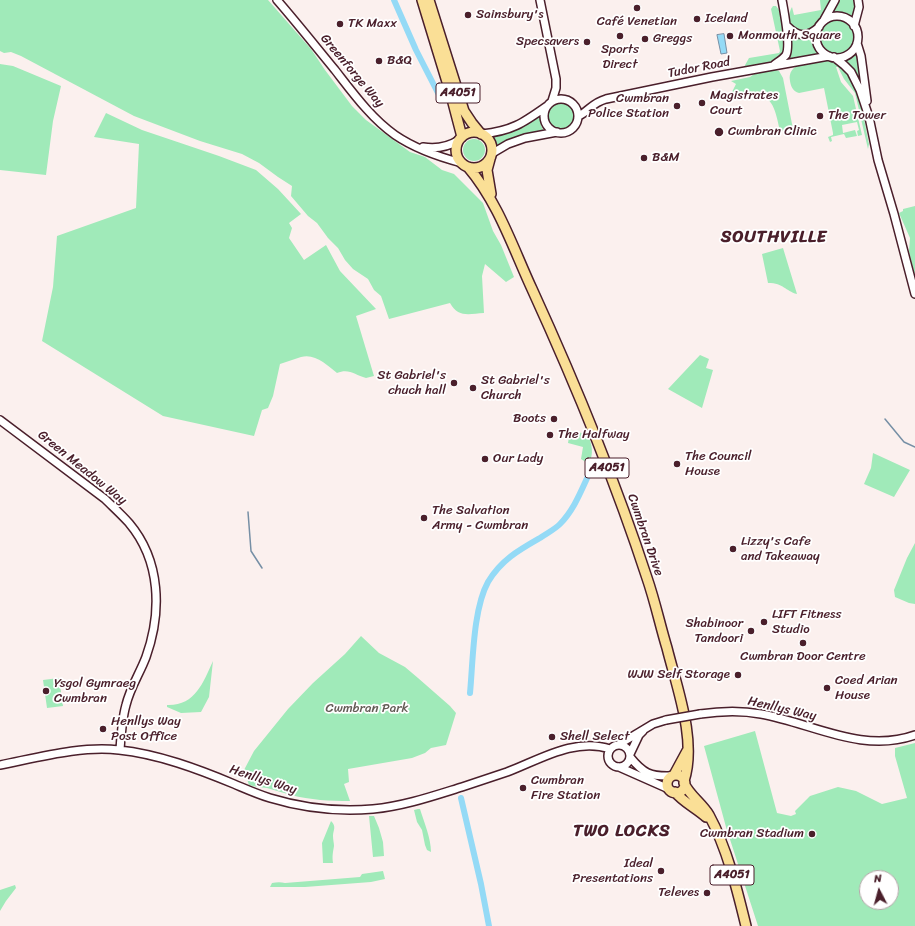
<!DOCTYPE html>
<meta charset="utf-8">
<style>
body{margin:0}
#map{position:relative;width:915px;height:926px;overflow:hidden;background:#fbf0ee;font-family:Sriracha,sans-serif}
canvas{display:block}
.north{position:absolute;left:859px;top:870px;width:40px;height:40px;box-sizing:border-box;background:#fff;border:1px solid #b7a5aa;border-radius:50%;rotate:354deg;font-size:11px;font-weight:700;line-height:16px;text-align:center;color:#4a1f2b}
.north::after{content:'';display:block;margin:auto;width:14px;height:18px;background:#4a1f2b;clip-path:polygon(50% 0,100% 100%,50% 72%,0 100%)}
</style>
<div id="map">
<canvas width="915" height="926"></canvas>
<div class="north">N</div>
</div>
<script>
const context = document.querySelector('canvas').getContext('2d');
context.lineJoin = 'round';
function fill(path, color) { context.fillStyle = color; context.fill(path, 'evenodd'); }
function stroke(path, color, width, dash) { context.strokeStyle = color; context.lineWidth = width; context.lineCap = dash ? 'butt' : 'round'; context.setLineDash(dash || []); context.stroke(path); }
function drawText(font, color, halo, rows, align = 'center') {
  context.font = font + ' Sriracha,sans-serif'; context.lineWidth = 3.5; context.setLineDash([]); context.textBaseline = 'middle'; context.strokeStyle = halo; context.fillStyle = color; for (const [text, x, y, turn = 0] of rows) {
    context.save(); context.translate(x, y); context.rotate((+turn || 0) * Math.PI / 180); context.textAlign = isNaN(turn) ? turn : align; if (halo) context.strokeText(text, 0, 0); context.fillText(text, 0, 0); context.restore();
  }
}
const green = new Path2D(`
 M0,0H268L311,49L325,70L352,106L366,120L410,152L425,157L442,170L454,174L483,203L493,231L501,245L514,277L506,282L485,264L482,276L484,313C469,314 458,318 450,303L389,319L381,296L374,290L368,279L353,269L345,260L338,248L328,238L317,223L308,216L291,196L292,186L278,177L259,163L242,154L200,141L134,116L21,56L11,52L4,53L0,51Z
 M820,0H831C826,8 818,24 811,29C796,39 784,21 792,7L794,15L821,10Z
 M839,0H856V9L853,18L842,13L832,12Z
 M773,6H776L779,10C782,25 793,52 775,61C766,65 754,65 744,67L749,58L779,53L780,51L771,9Z
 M820 37a17 17 0 1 1 34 0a17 17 0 1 1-34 0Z
 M789,35L803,39L812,37L813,45L818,54L782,62Z
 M856,53L865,96L858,77L846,60L851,58Z
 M822,60C828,61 835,62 840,65C858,75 865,125 869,144L868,149L855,93L844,79L838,67H836L841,82L853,96L862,135L858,136L857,131L859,130L857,122L842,125L843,133L855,130L857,136L846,138L844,134L831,137L832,141L830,142L828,137L833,135V133L824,88L799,93C793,91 791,87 790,81C787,63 809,62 822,60Z
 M0,64L13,66L61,86L53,121L46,175L0,170Z
 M772,69L779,71L783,78L793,129L780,131C775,109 773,91 746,95C740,96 736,98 731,94L736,84L731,81L750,77L757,72Z
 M548 116a13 13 0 1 1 26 0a13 13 0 1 1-26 0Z
 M106,113L142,130L219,156L256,170L278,189L301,214L289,223L292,228L289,238L304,260L326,245L340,271L376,309L356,316L374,376L366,378C355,375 349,368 337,373C327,365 315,353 301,357C294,359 287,362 280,364L273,396L268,408L262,410L254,436L163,416L42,341L53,287L57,236L136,208L139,144L94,137Z
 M539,116L541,125L544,132C526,134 511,138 495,149L492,137L516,130Z
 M463 150a11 11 0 1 1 22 0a11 11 0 1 1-22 0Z
 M915,206V276L909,251L910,238L899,213L903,211V209Z
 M783,248L797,294C785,291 784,283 768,283L762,254Z
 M700,355L709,359L706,368L713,370L702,408L668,389Z
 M570,431L588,434C592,446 594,452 589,464L581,459L583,447L568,443Z
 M873,453L910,470L894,497L864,484L871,468Z
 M915,543V604L909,603L895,597L894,590L907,558Z
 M361,636L379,653L405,667L418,678L450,706L456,713L446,745L431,748L425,753L412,758L348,769L349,782L344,784L350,801C330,801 310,800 291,795C283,793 275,790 267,788C261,787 256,787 249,785L244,770L254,751L288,709L313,683L345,654Z
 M213,661L209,697L201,712L181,713L167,707V705C195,706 203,683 213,661Z
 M59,678L63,706L47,708L43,680Z
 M755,731L777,813L791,816L796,814L795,811L810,796L838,787L856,791L882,804L907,798L895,756V748L915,743V926H758L726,827L704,746ZM867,878H891V902H867Z
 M418,809H420C424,822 431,838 431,852L427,850L425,845L422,830L417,822L414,810Z
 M369,816H374L379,828L383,842L384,856L373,857Z
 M331,821C337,827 333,830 333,836C333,840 334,843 334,846C333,852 332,856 333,863H323L322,843Z
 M383,871L385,879L371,882L305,887H270L272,883C277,882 281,882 285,883L360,877L362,874Z
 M15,885L16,888L6,901L0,911V890Z`);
const water = new Path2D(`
 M724,34L727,53L721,54L717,35Z`);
const stream = new Path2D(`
 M885,419L904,442L915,447
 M248,512L251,551L262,568`);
const canal = new Path2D(`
 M394,0L416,50L439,95
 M470,693C473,662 473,609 488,582C501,560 519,550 540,538C547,533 554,530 560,524C574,510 581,491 589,474
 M461,798L481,884L489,926`);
const minor = new Path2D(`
 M277,0C297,23 316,47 335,70C353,93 371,118 395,135C414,148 439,157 462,163
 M540,0L556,79V88L552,101
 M816 37a21 21 0 1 1 42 0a21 21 0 1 1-42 0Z
 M824,20L835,0
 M787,26C798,37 807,38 819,27
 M854,26L859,7L858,0
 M857,43L861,56L867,101
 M834,57L844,65L851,72L860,90L869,117L878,160L894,214L915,294
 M774,65C778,62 783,59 786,55C791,46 784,11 782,0
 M544 116a17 17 0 1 1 34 0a17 17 0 1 1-34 0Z
 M579,116C590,110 592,103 606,99L712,77L829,56
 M482,134C512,131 523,123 547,106
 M423,147C436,149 448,147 459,140
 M491,154L508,144L525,138L557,132
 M0,420L105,499C113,507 121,514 129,523C161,561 162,612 146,657C140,673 130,688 126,705C122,719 121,735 120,750
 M700,714C720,711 740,710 761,714C812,723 862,754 915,735
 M618,745L653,724L666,720
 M608 756a11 11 0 1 1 22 0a11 11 0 1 1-22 0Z
 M630,754L639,735L643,731
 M630,757C643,773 650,777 672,776
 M0,765C36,758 83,745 119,750C158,754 198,769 234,784C246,789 257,794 270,798C303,808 338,812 373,809C404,806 433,796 462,787C477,782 492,777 507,772C539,760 575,737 610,749
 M619,767L671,790`);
const major = new Path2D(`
 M422,0L451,95L462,137
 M429,0L464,111L472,123L481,134
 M456 150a18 18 0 1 1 36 0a18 18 0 1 1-36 0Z
 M490,159L487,170L491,194
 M468,167C498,202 513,248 532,289C575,383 615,480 647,578C655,601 660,625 667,648C677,688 697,741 684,781
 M674,775L687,751
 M667 784a9 9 0 1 1 18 0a9 9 0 1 1-18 0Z
 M684,783C689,795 702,803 709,815C727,848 737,889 746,926
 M675,792C683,802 696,808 706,817`);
const minorBridge = new Path2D(`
 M666,720L700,714`);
const markers = [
 [637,8,4,"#4a1f2b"],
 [468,15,4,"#4a1f2b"],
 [697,19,4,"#4a1f2b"],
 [340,24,4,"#4a1f2b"],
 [620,36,4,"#4a1f2b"],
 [730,36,4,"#4a1f2b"],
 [645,39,4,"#4a1f2b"],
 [587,42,4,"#4a1f2b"],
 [379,61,4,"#4a1f2b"],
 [702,103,4,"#4a1f2b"],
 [677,106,4,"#4a1f2b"],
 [820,116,4,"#4a1f2b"],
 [719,132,5,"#4a1f2b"],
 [644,158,4,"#4a1f2b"],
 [454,383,4,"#4a1f2b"],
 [473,388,4,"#4a1f2b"],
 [554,419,4,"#4a1f2b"],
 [550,435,4,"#4a1f2b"],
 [485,459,4,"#4a1f2b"],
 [677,464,4,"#4a1f2b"],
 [424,518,4,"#4a1f2b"],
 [733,549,4,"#4a1f2b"],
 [764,622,4,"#4a1f2b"],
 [751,631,4,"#4a1f2b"],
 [803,643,4,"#4a1f2b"],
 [738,675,4,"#4a1f2b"],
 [827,688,4,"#4a1f2b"],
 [46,691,4,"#4a1f2b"],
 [103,729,4,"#4a1f2b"],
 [552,737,4,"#4a1f2b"],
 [523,788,4,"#4a1f2b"],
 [812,834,4,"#4a1f2b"],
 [661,871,4,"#4a1f2b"],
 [707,893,4,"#4a1f2b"]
];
const shields = [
 [458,93,44],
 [607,468,44],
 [732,875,44]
];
const shieldNames = [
 ["A4051",458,93],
 ["A4051",607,468],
 ["A4051",732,875]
];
const poiNames = [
 ["Sainsbury's",476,15],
 ["Iceland",705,19],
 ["Café Venetian",637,22,"center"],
 ["TK Maxx",348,24],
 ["Monmouth Square",738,36],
 ["Greggs",653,39],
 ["Specsavers",579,42,"right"],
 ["Sports",620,50,"center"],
 ["Direct",620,65,"center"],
 ["B&Q",387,61],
 ["Magistrates",710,96],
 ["Court",710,111],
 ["Cwmbran",669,99,"right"],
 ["Police Station",669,114,"right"],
 ["The Tower",828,116],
 ["Cwmbran Clinic",728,132],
 ["B&M",652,158],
 ["St Gabriel's",446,376,"right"],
 ["chuch hall",446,391,"right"],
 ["St Gabriel's",481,381],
 ["Church",481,396],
 ["Boots",546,419,"right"],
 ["The Halfway",558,435],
 ["The Council",685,457],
 ["House",685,472],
 ["Our Lady",493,459],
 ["The Salvation",432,511],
 ["Army - Cwmbran",432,526],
 ["Lizzy's Cafe",741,542],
 ["and Takeaway",741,557],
 ["LIFT Fitness",772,615],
 ["Studio",772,630],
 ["Shabinoor",743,624,"right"],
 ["Tandoori",743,639,"right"],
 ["Cwmbran Door Centre",803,657,"center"],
 ["WJW Self Storage",730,675,"right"],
 ["Coed Arian",835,681],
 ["House",835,696],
 ["Ysgol Gymraeg",54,684],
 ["Cwmbran",54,699],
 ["Henllys Way",111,722],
 ["Post Office",111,737],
 ["Shell Select",560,737],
 ["Cwmbran",531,781],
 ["Fire Station",531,796],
 ["Cwmbran Stadium",804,834,"right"],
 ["Ideal",653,864,"right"],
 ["Presentations",653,879,"right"],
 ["Televes",699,893,"right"]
];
const streetNames = [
 ["Tudor Road",699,68,-11],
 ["Greenforge Way",352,71,50],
 ["Green Meadow Way",82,468,39],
 ["Cwmbran Drive",645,535,71],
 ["Henllys Way",782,709,13],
 ["Henllys Way",263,780,18]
];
const parkNames = [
 ["Cwmbran Park",367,709]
];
const districtNames = [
 ["SOUTHVILLE",774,238],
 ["TWO LOCKS",622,832]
];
fill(green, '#a0eab9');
fill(water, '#94daf6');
stroke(water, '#768fa5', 1);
stroke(stream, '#768fa5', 1.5);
stroke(canal, '#94daf6', 6);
stroke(minor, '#4a1f2b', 10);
stroke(major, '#4a1f2b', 12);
stroke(minor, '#fff', 7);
stroke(major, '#fadf96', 9);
stroke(minorBridge, '#4a1f2b', 10, []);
stroke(minorBridge, '#fff', 7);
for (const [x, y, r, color] of markers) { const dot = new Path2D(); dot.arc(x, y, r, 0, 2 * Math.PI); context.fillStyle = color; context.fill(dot); stroke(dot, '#fff', 1.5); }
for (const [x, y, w] of shields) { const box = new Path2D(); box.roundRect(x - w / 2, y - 10, w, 20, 3); context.fillStyle = '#fff'; context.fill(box); stroke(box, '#4a1f2b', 1); }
drawText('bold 12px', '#4a1f2b', null, shieldNames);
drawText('13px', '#4a1f2b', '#fff', poiNames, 'left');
drawText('13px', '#4a1f2b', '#fff', streetNames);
drawText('13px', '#645c56', '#fff', parkNames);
context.letterSpacing = '1px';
drawText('bold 17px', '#4a1f2b', '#fff', districtNames);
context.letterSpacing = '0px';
</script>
